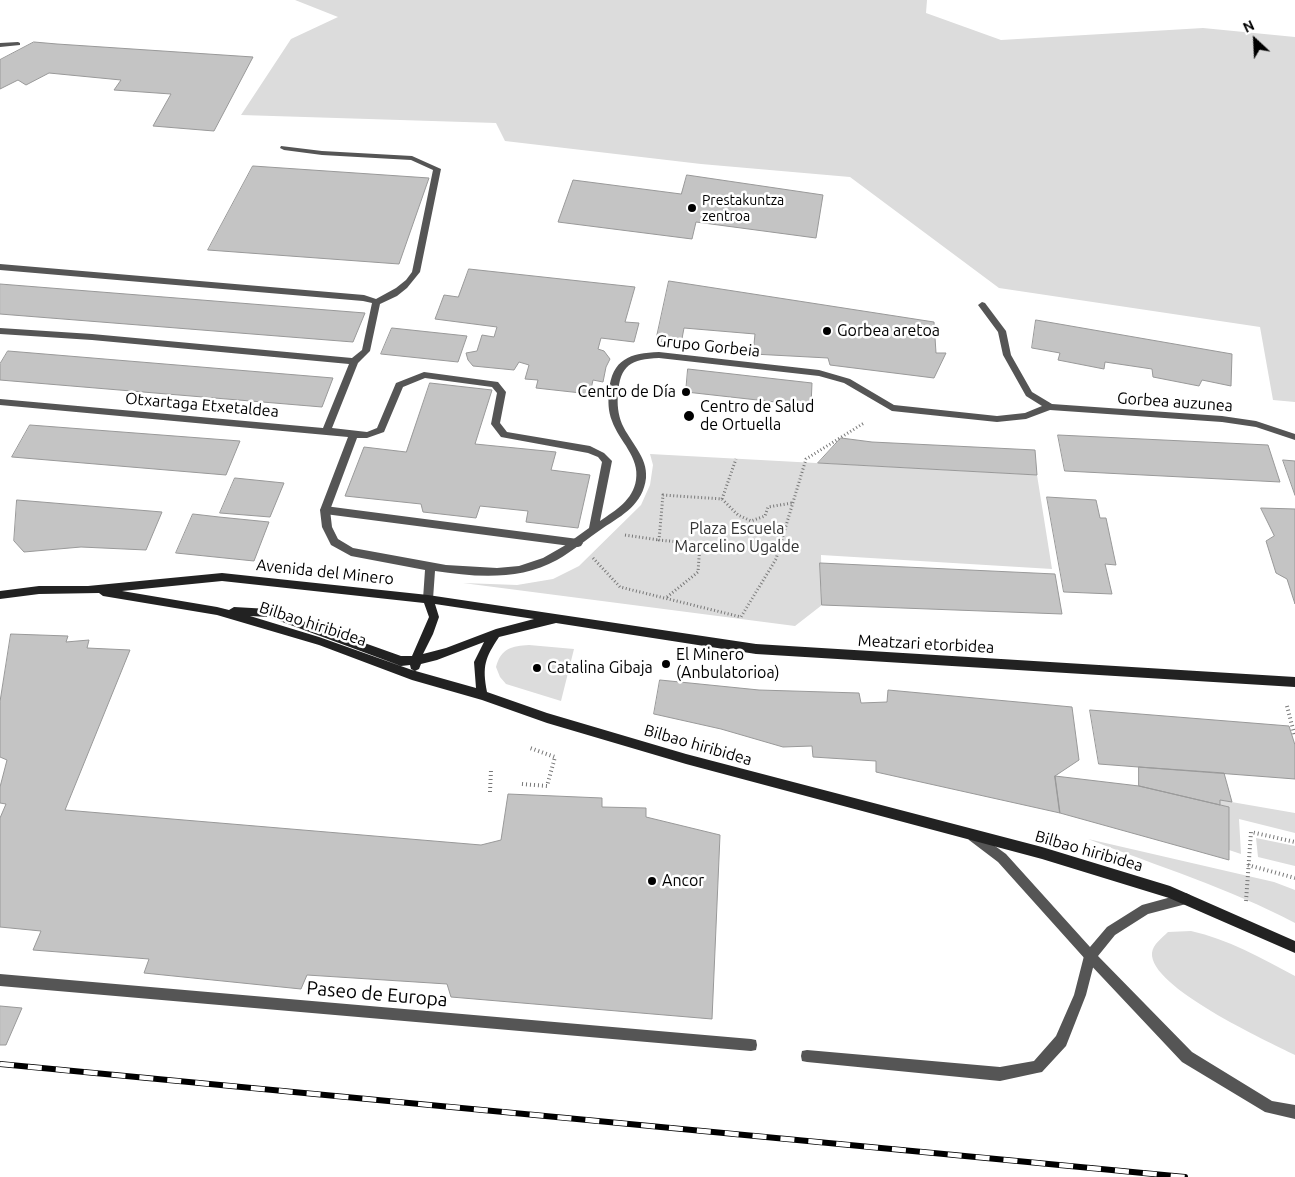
<!DOCTYPE html>
<meta charset="utf-8">
<style>
body{margin:0}
#map{position:relative;width:1295px;height:1177px;overflow:hidden;background:#fff;font-family:Ubuntu,sans-serif}
canvas{display:block}
.north{position:absolute;left:1230px;top:15px;width:50px;height:50px;-webkit-text-stroke:4px #fff;paint-order:stroke;rotate:335deg;font-size:14px;font-weight:700;line-height:20px;text-align:center;color:#000}
.north::after{content:'';display:block;margin:auto;width:18px;height:22px;background:#000;clip-path:polygon(50% 0,100% 100%,50% 72%,0 100%)}
</style>
<div id="map">
<canvas width="1295" height="1177"></canvas>
<div class="north">N</div>
</div>
<script>
const context = document.querySelector('canvas').getContext('2d');
context.lineJoin = 'round';
function fill(path, color) { context.fillStyle = color; context.fill(path, 'evenodd'); }
function stroke(path, color, width, dash) { context.strokeStyle = color; context.lineWidth = width; context.lineCap = dash ? 'butt' : 'round'; context.setLineDash(dash || []); context.stroke(path); }
function drawText(font, color, halo, rows, align = 'center') {
  context.font = font + ' Ubuntu,sans-serif'; context.lineWidth = 5; context.setLineDash([]); context.textBaseline = 'middle'; context.strokeStyle = halo; context.fillStyle = color; for (const [text, x, y, turn = 0] of rows) {
    context.save(); context.translate(x, y); context.rotate((+turn || 0) * Math.PI / 180); context.textAlign = isNaN(turn) ? turn : align; if (halo) context.strokeText(text, 0, 0); context.fillText(text, 0, 0); context.restore();
  }
}
const green = new Path2D(`
 M295,0H927L926,13L1001,40L1203,28L1295,37V402L1273,400L1260,327L999,288L850,177L701,164L505,141L496,123L241,115L291,39L338,17Z
 M650,454L1037,475L1052,569L821,555L822,605L795,626L463,583L517,585L553,579L579,566L641,505L650,485L653,465Z
 M529,645L574,649L561,701L506,684L500,677L496,667C501,648 512,646 529,645Z
 M1220,800L1295,813V833L1239,819L1241,854L1229,850V807L1220,805Z
 M1256,838L1295,846V866L1258,857Z
 M1088,839L1274,882L1295,890V923C1229,888 1157,866 1088,839Z
 M1191,931C1228,939 1261,958 1295,976V1055C1267,1041 1149,987 1152,953C1153,944 1162,938 1168,932Z`);
const building = new Path2D(`
 M34,42L57,44L253,57L214,131L153,126L171,94L114,90L121,80L49,73L26,85L18,80L0,89V60Z
 M253,166L429,178L399,264L208,250Z
 M687,175L823,195L816,238L696,222L692,239L558,222L573,180L681,194Z
 M469,269L635,287L625,322L639,323L634,342L601,338L598,349L604,351L610,359L606,367L603,382L593,380L590,394L536,388L538,380L525,379L529,365L519,362L514,370L473,366L468,360L466,353L477,351L482,335L494,337L497,327L435,319L444,295L458,297Z
 M669,281L934,322L936,353H946L934,378L830,365L828,358L753,354L755,334L684,328L681,344L656,341Z
 M0,284L365,313L353,342L0,314Z
 M1036,320L1232,354L1231,386L1202,380L1199,386L1153,377L1152,369L1105,362L1104,369L1058,360L1060,353L1032,348Z
 M392,328L467,336L458,362L381,354Z
 M8,351L333,378L322,407L0,380V364Z
 M688,369L812,383L811,406L686,392Z
 M430,383L492,390L475,444L556,452L551,470L590,475L578,528L526,522L528,511L480,506L476,518L423,512L421,504L345,496L364,447L406,452Z
 M30,425L240,441L226,475L12,457Z
 M1058,435L1268,445L1280,482L1065,471Z
 M841,438L872,442L1035,450L1037,475L818,463Z
 M1283,460L1295,461V495Z
 M235,478L284,483L270,517L220,513Z
 M1047,497L1096,500L1100,518H1106L1116,565L1105,564L1112,594L1064,592Z
 M17,500L162,512L146,550L81,547L24,552L14,541Z
 M1261,508L1295,509V604L1287,579L1276,573L1266,541L1274,536Z
 M193,514L219,517L269,522L254,561L176,553Z
 M820,563L1055,574L1062,614L822,605Z
 M11,634L68,636L66,642L89,640L87,648L130,650L65,810L481,845L501,840L508,794L602,798V807L646,808V817L720,835L712,1019L451,997L447,984L307,975L301,989L144,973L149,959L33,950L41,931L0,927V818L6,804L0,803V787L7,760L0,757V702Z
 M660,680L759,690L859,693L861,703L887,702L888,690L1072,707L1079,760L1055,776L1060,813L876,772V761L813,757L812,746L783,747L721,729L654,714Z
 M1090,710L1289,726L1295,745V779L1099,764Z
 M1139,767L1224,773L1232,802L1220,800V805L1139,786Z
 M1055,776L1139,786L1229,807V860L1060,813Z
 M0,1006L22,1008L6,1045H0Z`);
const pathFar1 = new Path2D(`
 M722,499L736,459
 M625,535L659,540
 M593,558L620,587L741,617L776,559L806,459L864,423
 M667,597L698,572L700,544L659,540L663,495L722,499L738,515L751,521L765,516L768,507L792,503`);
const path = new Path2D(`
 M1287,706L1295,737
 M522,784L547,786L555,757L530,748
 M490,792L491,770
 M1248,865L1295,878
 M1246,901L1251,832L1295,842`);
const lane = new Path2D(`
 M18,42L20,43V45L0,47V43Z
 M325,506L578,539L581,540L583,543L581,546L578,547L325,514L320,510Z
 M1090,950L1094,952L1096,956L1086,995L1066,1046L1042,1072L1037,1073L1000,1081L807,1062L802,1061L801,1056L802,1051L807,1050L1000,1067L1034,1061L1056,1036L1074,995L1084,956L1086,952Z`);
const street = new Path2D(`
 M281,146L322,151L412,156L441,169L420,272L407,288L397,296L380,304L370,351L358,363L332,428L367,432L377,428L396,383L424,372L498,382L506,392L500,423L507,432L590,446L604,453L612,461L600,521C616,510 633,500 636,480C640,457 619,441 612,421C608,411 608,401 609,391C612,359 630,353 659,352L819,370L850,379L894,405L997,416L1025,413L1042,406L1026,396L1003,355L998,332L978,305L982,302L985,303L1006,331L1011,355L1032,392L1052,404L1222,416L1256,421L1295,434V440L1256,427L1222,422L1050,410L1026,419L997,422L892,411L844,383L819,376L659,358C631,359 620,365 618,394C617,404 618,414 622,424C630,442 648,457 646,478C643,504 623,515 603,528C588,538 573,551 557,560C519,581 475,577 435,571L433,599L432,602H424L423,599L425,570L351,556L331,545L322,527L320,510L348,437L0,405V399L323,428L349,364L92,340L0,334V328L92,334L352,358L362,350L372,303L363,301L0,270V264L364,295L376,299L396,288L406,280L412,272L433,170L411,160L322,155L284,150L280,148ZM425,378L492,387L497,393L491,424L501,437L588,453L598,457L602,462L589,528L564,546L543,558L519,566L497,568L446,565L353,548L338,539L332,527L330,510L357,438H367L384,432L403,387Z
 M973,830L1006,854L1090,947L1107,927L1142,905L1186,893L1190,895L1192,899L1190,903L1148,914L1115,935L1098,956L1192,1052L1272,1101L1295,1105V1119L1265,1112L1182,1062L1086,960L998,862L969,840L967,836L969,832Z
 M0,974L751,1039L756,1040L757,1045L756,1050L751,1051L0,986Z`);
const secondary = new Path2D(`
 M222,573L428,595L756,644L1295,677V687L756,654L556,623L499,637C485,658 482,666 487,692L547,713L686,754L1042,847L1170,886L1295,941V953L1169,898L1042,859L686,764L547,723L482,700L412,680L319,645L217,615L103,596L99,593L39,594L0,599V591L39,586H88ZM222,581L424,603L429,617L412,656H401L269,609L234,607L229,610L217,607L122,591ZM435,604L534,619L496,629L446,648L423,654L433,634L439,617ZM250,616L269,617L401,666L410,665L411,669L415,671L419,669L421,664L437,660L484,642L474,662L476,688L412,670L319,637Z`);
const rail = new Path2D(`
 M0,1064L1185,1177`);
const markers = [
 [692,208,5,"#000"],
 [827,331,5,"#000"],
 [686,392,5,"#000"],
 [689,416,6,"#000"],
 [666,664,5,"#000"],
 [537,668,5,"#000"],
 [652,881,5,"#000"]
];
const farPoinames = [
 ["Prestakuntza",702,200],
 ["zentroa",702,216]
];
const poiNames = [
 ["Gorbea aretoa",837,331],
 ["Centro de Día",676,392,"right"],
 ["Centro de Salud",700,407],
 ["de Ortuella",700,425],
 ["El Minero",676,655],
 ["(Anbulatorioa)",676,673],
 ["Catalina Gibaja",547,668],
 ["Ancor",662,881]
];
const streetNames = [
 ["Grupo Gorbeia",708,346,6],
 ["Gorbea auzunea",1175,402,4],
 ["Otxartaga Etxetaldea",202,405,5],
 ["Avenida del Minero",325,572,6],
 ["Bilbao hiribidea",313,624,18],
 ["Meatzari etorbidea",926,644,3],
 ["Bilbao hiribidea",698,745,16],
 ["Bilbao hiribidea",1089,851,16]
];
const parkNames = [
 ["Plaza Escuela",737,529],
 ["Marcelino Ugalde",737,547]
];
const nearStreetnames = [
 ["Paseo de Europa",377,994,5]
];
fill(green, '#dcdcdc');
fill(building, '#c4c4c4');
stroke(building, '#999', 1);
stroke(pathFar1, '#777', 3, [1, 2.5]);
stroke(path, '#777', 4, [1, 3]);
fill(lane, '#555');
fill(street, '#555');
fill(secondary, '#222');
stroke(rail, '#000', 6);
stroke(rail, '#fff', 4.5, [14]);
for (const [x, y, r, color] of markers) { const dot = new Path2D(); dot.arc(x, y, r, 0, 2 * Math.PI); context.fillStyle = color; context.fill(dot); stroke(dot, '#fff', 2); }
drawText('14px', '#000', '#fff', farPoinames, 'left');
drawText('16px', '#000', '#fff', poiNames, 'left');
drawText('16px', '#000', '#fff', streetNames);
drawText('16px', '#333', '#fff', parkNames);
drawText('19px', '#000', '#fff', nearStreetnames);
</script>
